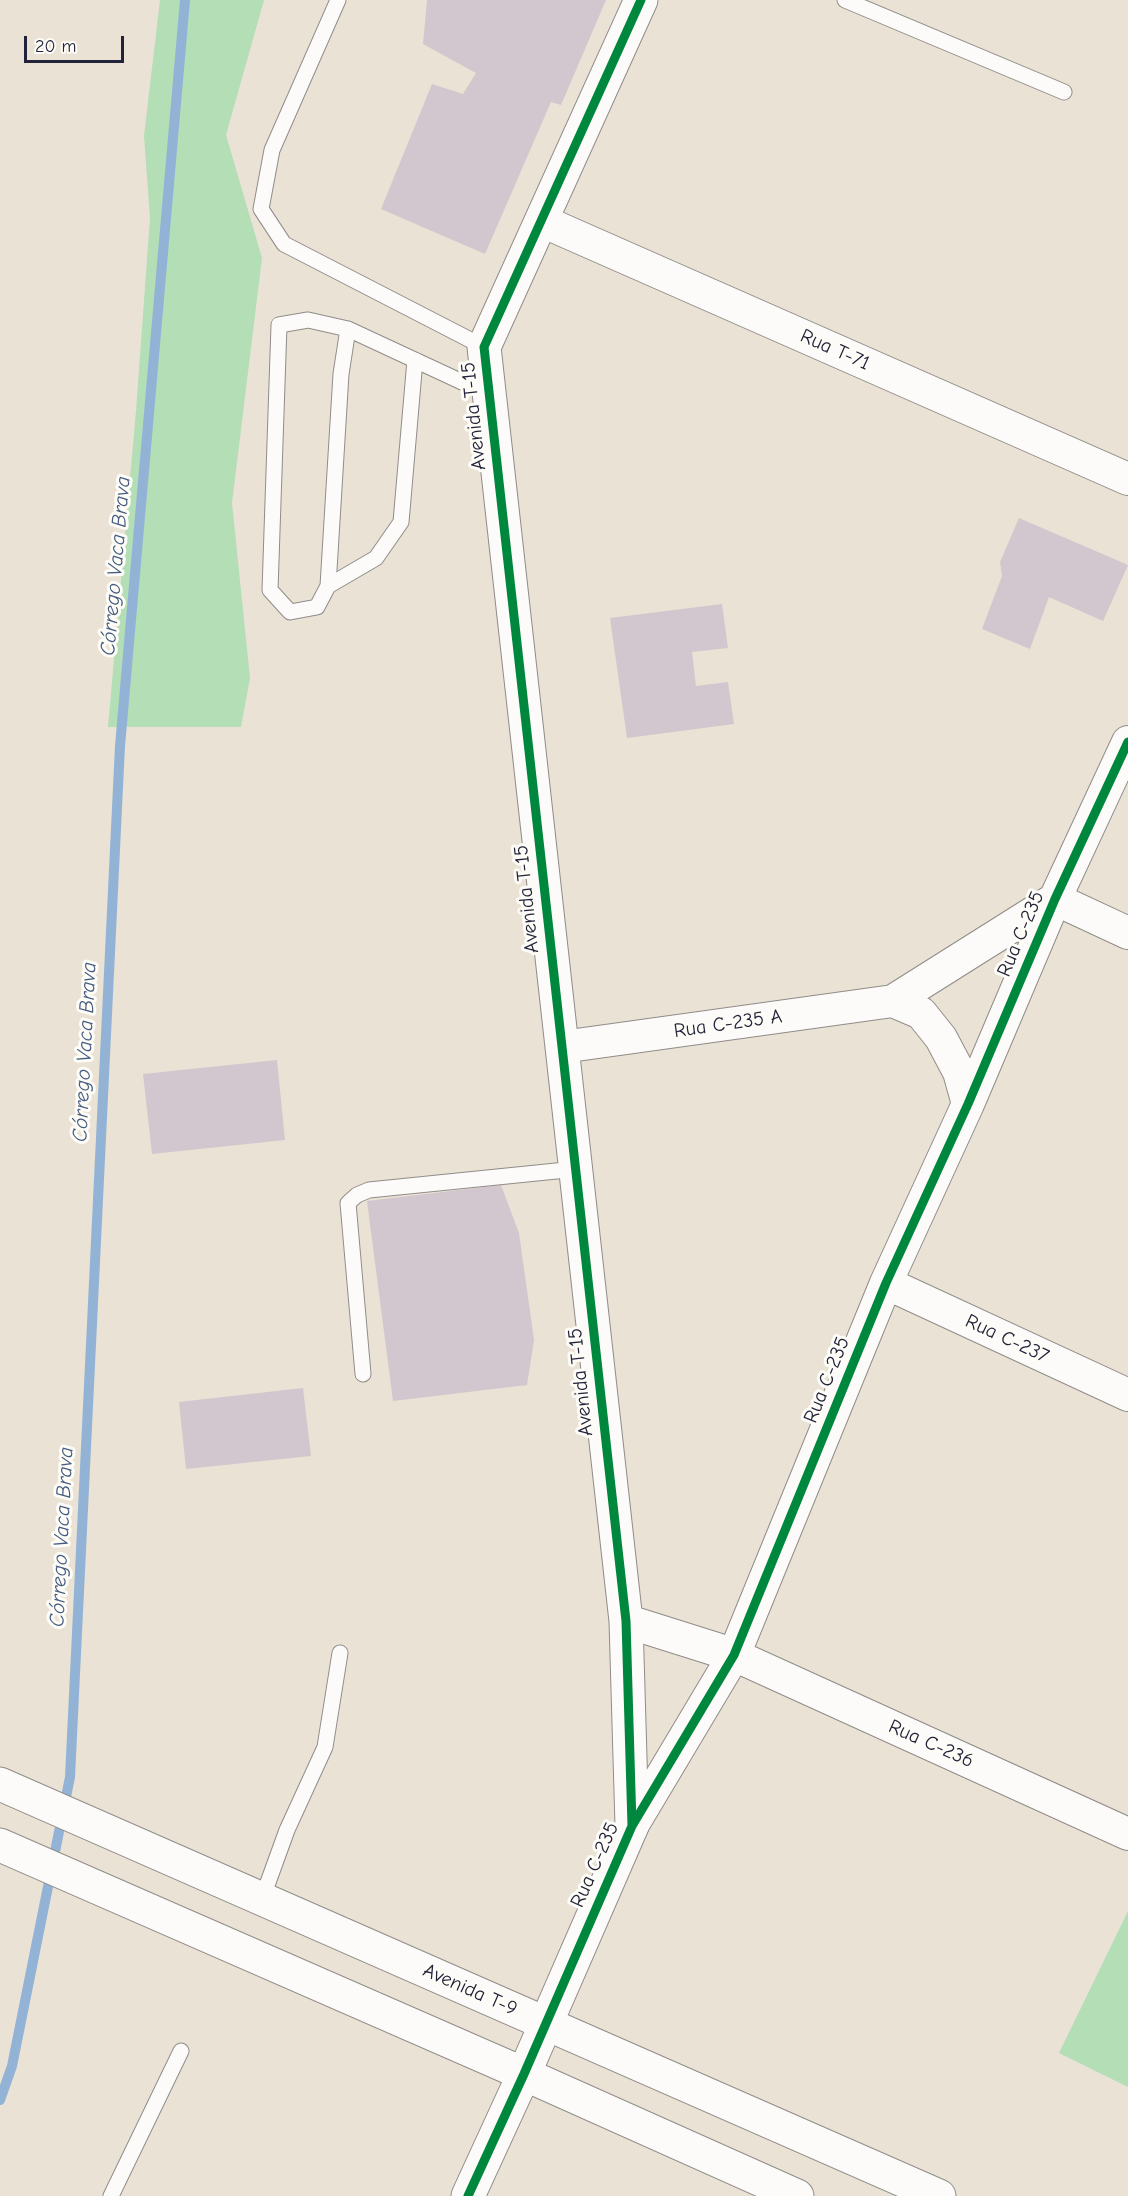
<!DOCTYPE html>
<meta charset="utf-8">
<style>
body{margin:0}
#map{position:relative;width:1128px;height:2196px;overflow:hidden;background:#eae2d4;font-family:"Comic Neue",sans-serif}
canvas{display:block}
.scale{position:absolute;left:24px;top:36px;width:100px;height:27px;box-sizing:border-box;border:3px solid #22223b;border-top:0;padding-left:8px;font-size:18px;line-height:21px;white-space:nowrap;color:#22223b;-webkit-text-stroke:4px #fdfcf7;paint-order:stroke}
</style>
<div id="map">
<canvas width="1128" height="2196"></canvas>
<div class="scale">20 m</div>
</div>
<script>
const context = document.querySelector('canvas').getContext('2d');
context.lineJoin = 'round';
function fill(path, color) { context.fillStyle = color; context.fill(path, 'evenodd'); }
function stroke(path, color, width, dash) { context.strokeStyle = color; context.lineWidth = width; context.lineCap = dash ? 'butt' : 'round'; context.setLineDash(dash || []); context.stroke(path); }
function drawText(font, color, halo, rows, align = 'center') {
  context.font = font + ' "Comic Neue",sans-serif'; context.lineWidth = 6; context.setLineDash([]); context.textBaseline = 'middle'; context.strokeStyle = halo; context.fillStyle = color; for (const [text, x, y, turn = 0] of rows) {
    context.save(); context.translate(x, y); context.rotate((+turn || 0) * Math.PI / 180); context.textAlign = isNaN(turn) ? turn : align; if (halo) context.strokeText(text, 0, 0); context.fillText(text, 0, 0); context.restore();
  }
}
const green = new Path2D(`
 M160,0H264L226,135L262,258L232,503L250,678L241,727H108L136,411L150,218L144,136Z
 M1128,1911V2087L1059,2053Z`);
const stream = new Path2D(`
 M0,2100L12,2066L70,1777L120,746L185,0`);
const building = new Path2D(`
 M427,0H606L561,105L551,102L485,254L381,209L432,84L463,94L476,73L423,44Z
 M1019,518L1128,565L1103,621L1049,597L1030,649L982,629L1002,576L1000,562Z
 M722,604L728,648L692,652L696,686L728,682L734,724L627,738L610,618Z
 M277,1060L285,1140L152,1154L143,1074Z
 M501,1185L519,1233L534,1340L527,1385L393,1401L367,1201Z
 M303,1388L311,1456L186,1469L179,1402Z`);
const lane = new Path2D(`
 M338,0L272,150L261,209L284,244L484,347
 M845,0L1064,92
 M348,329L341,374L328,586L317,607L290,612L270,590L279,325L308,320L348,329L490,395
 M328,586L376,558L401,522L415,360
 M363,1374L348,1203L357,1195L369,1190L576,1169
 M262,1899L287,1830L325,1747L340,1653
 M111,2196L181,2051`);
const street = new Path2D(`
 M542,221L1128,479
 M1055,899L1128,933
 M893,1001L1055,899
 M562,1047L893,1001L921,1013L941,1038L959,1072L968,1104
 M886,1283L1128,1395
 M734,1655L1128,1834
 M632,1826L734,1655L886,1283L968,1104L1055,899L1128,742`);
const secondary = new Path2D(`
 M626,1621L734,1655
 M468,2196L524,2074L632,1826L626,1621L484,347L641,0`);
const primary = new Path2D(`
 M0,1784L939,2196
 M0,1845L524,2074L797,2196`);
const cycleway = new Path2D(`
 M632,1826L626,1621L484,347L641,0
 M468,2196L524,2074L632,1826L734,1655L886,1283L968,1104L1055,899L1128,742`);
const streetNames = [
 ["Rua T-71",835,350,24],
 ["Avenida T-15",474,416,-96],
 ["Avenida T-15",527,899,-96],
 ["Rua C-235",1021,934,-67],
 ["Rua C-235 A",728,1024,-8],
 ["Rua C-237",1007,1339,25],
 ["Rua C-235",827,1380,-68],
 ["Avenida T-15",581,1382,-96],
 ["Rua C-236",931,1744,24],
 ["Rua C-235",595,1865,-66],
 ["Avenida T-9",470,1990,24]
];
const waterNames = [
 ["Córrego Vaca Brava",116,566,-85],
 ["Córrego Vaca Brava",85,1052,-87],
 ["Córrego Vaca Brava",62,1537,-87]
];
fill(green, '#b3deb6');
stroke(stream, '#92b3d6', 10);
fill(building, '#d2c7ce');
stroke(lane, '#908c89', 17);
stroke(street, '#908c89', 34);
stroke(secondary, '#908c89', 35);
stroke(primary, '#908c89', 35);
stroke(lane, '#fcfbf9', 15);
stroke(street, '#fcfbf9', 32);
stroke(secondary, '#fcfbf9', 33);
stroke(primary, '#fcfbf9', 33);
stroke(cycleway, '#00873e', 9);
drawText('20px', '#22223b', '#fdfcf7', streetNames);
drawText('italic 21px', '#435a81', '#fdfcf7', waterNames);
</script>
